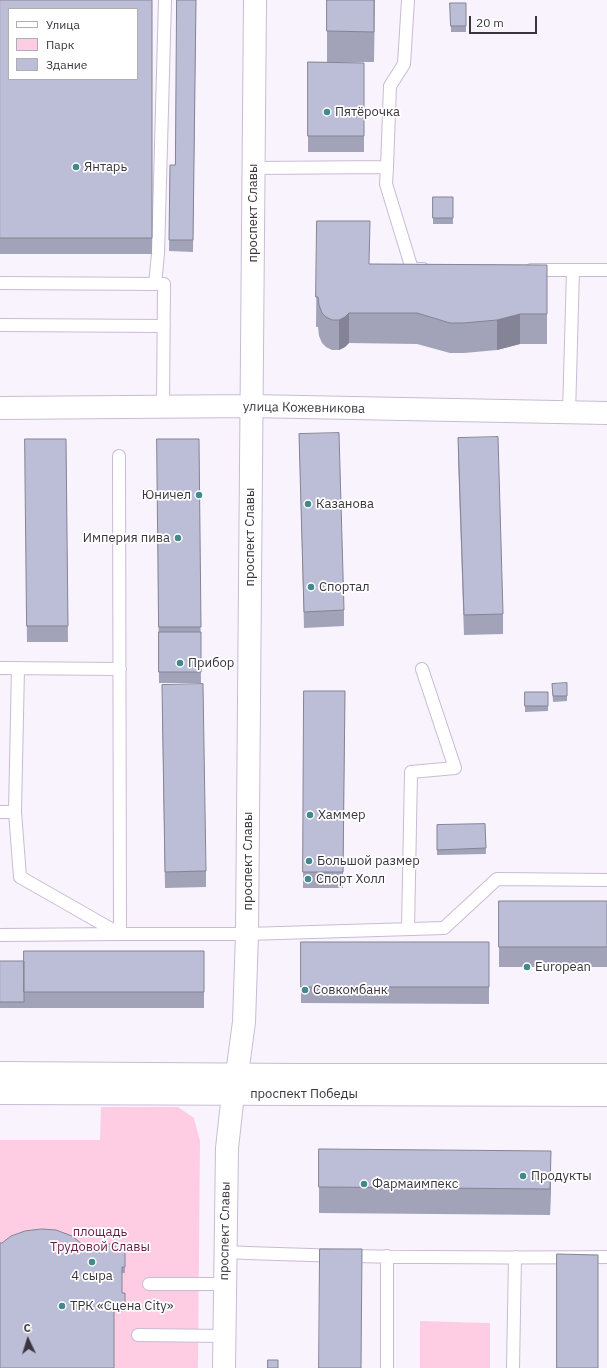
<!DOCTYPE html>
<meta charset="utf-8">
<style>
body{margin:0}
#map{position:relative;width:607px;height:1368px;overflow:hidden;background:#f8f3fd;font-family:"IBM Plex Sans",sans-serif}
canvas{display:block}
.legend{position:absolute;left:8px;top:8px;width:130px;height:72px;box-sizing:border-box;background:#fff;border:1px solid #b0aeb2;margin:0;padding:5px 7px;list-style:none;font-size:12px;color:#39343e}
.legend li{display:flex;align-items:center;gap:8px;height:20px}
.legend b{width:20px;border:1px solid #b0aeb2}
.north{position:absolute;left:8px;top:1320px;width:40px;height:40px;-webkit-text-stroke:3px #fff;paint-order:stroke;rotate:356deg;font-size:11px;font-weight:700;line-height:16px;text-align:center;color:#39343e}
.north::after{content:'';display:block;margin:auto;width:14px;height:18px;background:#39343e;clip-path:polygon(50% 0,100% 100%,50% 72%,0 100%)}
.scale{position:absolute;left:469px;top:16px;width:68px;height:18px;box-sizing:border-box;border:2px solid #39343e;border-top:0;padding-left:5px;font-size:12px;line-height:14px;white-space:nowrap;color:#39343e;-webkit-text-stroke:3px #fff;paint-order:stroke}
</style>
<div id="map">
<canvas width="607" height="1368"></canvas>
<ul class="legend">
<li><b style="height:5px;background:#fff"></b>Улица</li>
<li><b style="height:11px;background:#ffcde3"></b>Парк</li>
<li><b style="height:11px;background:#bcbdd6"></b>Здание</li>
</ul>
<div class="north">С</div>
<div class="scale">20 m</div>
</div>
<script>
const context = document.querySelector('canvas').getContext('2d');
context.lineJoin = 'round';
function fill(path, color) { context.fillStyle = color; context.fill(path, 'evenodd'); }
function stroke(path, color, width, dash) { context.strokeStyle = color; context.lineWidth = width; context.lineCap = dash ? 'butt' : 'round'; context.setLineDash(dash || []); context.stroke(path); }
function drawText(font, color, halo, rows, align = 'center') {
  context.font = font + ' "IBM Plex Sans",sans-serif'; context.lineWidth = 3.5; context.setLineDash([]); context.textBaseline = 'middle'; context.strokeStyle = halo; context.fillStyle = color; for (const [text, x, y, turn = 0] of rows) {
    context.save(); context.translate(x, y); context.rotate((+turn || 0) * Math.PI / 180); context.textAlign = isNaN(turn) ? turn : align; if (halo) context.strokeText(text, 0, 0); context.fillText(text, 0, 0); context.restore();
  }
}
const green = new Path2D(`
 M101,1107H178L194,1118L200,1141L198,1368H0V1140H100Z
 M420,1321L490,1323V1368H420Z`);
const service = new Path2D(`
 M387,167L390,86L404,64L408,0
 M253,168L387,167L386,184L412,269H423
 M531,270H607
 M0,283L164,284L163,406
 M155,284L158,254L165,0
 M0,325L164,326
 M569,414L573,270
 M0,668L120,669
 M0,812H15L18,668
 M15,812L20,877L120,934H247L444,928L497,879L607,880
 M408,929L411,772L455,768L422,669
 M0,935L120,934L119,456
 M225,1252C352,1258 480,1258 607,1257
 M149,1284H224
 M138,1335L224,1336
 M387,1368V1256
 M513,1368L515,1257`);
const minor = new Path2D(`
 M0,408L251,406L607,413
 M237,1074L244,1022L247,934L255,0`);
const secondary = new Path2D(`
 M224,1368L227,1148L233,1094`);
const primary = new Path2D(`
 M0,1073L298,1075H607
 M0,1093L607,1095`);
const wall = new Path2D(`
 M0,0H152V254H0Z
 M196,0L193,252L169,251L170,165H175Z
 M327,0H375L374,62H327Z
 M450,3H466V32H451Z
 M308,62L364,63V152H308Z
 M433,197H453V224H433Z
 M317,221L370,264L547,265V344H520L497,350L464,353H450L417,344L349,343L345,347L339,350H332L326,347L322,343L319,336L318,327H316Z
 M299,434L344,610V626L304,628Z
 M458,438L503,614V634L464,635L458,458Z
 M25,439H66L68,642H27Z
 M157,439H199L201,683H159Z
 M552,684L567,696V701L553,702Z
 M304,691H345L343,888H303Z
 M525,692H548V711L525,712Z
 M162,701L206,871V887L165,888Z
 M485,824L486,854L437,855V825Z
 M499,901H607V967H499Z
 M301,942H489V1004L301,1003Z
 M204,951V1008H0V961H24Z
 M319,1149L551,1176L550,1215L319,1213Z
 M82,1244H125V1273H122V1293H125V1312H114Z`);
const shadedWall = new Path2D(`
 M349,313V343L345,347L339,350V320Z
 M520,314V344L497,350V320Z
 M551,1151V1176L550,1215V1189Z`);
const building = new Path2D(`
 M0,0H152V238H0ZM9,9H137V79H9Z
 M177,0H196L193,240H169L170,165H175Z
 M327,0H374V32L327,31Z
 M450,3H466V26H451Z
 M308,62L364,63V136H308Z
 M433,197H453V218H433Z
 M317,221H370L369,264L547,265V314H520L497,320L464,323H450L417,313H349L345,317L339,320H332L326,317L322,313L319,305L318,297H316Z
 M339,433L344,610L304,612L299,434Z
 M498,437L503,614L464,615L458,438Z
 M25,439H66L68,626H27Z
 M157,439H199L201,627H159Z
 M159,632H201V672H159Z
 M567,683V696H553L552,684Z
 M203,684L206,871L165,872L162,685Z
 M304,691H345L343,872H303Z
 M525,692H548V706H525Z
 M485,824L486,848L437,850V825Z
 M499,901H607V947H499Z
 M301,942H489V987H301Z
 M24,951H204V992H24Z
 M0,961H24V1002H0Z
 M319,1149L551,1151L550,1189L319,1187Z
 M42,1229L56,1230L72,1236L82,1244H125V1267H122V1293H125V1307H114V1368H0V1243H2L11,1236L25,1231Z
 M320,1249H362L361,1368H319Z
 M557,1254L598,1255V1368H557Z
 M268,1360H278V1368H268Z`);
const markers = [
 [327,112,4,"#41898a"],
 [76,167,4,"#41898a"],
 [199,495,4,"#41898a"],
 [308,504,4,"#41898a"],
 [178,538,4,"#41898a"],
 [311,587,4,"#41898a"],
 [180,663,4,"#41898a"],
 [310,815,4,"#41898a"],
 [309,861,4,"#41898a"],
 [308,879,4,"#41898a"],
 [527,967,4,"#41898a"],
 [305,990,4,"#41898a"],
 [523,1176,4,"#41898a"],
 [364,1184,4,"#41898a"],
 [92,1262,4,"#41898a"],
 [62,1306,4,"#41898a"]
];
const poiNames = [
 ["Пятёрочка",335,112],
 ["Янтарь",84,167],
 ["Юничел",191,495,"right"],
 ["Казанова",316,504],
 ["Империя пива",170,538,"right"],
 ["Спортал",319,587],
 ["Прибор",188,663],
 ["Хаммер",318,815],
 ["Большой размер",317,861],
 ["Спорт Холл",316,879],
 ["European",535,967],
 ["Совкомбанк",313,990],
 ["Продукты",531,1176],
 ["Фармаимпекс",372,1184],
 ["4 сыра",92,1276,"center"],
 ["ТРК «Сцена City»",70,1306]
];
const streetNames = [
 ["проспект Славы",253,213,-90],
 ["улица Кожевникова",304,408,1],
 ["проспект Славы",250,537,-90],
 ["проспект Славы",248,861,-90],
 ["проспект Победы",304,1094],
 ["проспект Славы",225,1231,-89]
];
const parkNames = [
 ["площадь",100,1232],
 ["Трудовой Славы",100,1247]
];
fill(green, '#ffcde3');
stroke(service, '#c8bcd5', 14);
stroke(minor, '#c8bcd5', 24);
stroke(secondary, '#c8bcd5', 24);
stroke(primary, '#c8bcd5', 24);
stroke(service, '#fff', 12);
stroke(minor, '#fff', 22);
stroke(secondary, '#fff', 22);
stroke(primary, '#fff', 22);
fill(wall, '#a2a3b8');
fill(shadedWall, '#848496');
fill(building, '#bcbdd6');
stroke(building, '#848496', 1);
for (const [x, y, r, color] of markers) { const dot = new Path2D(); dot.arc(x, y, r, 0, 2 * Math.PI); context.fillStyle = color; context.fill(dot); stroke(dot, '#fff', 1.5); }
drawText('13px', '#39343e', '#fff', poiNames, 'left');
drawText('13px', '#39343e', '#fff', streetNames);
drawText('13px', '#6c1c49', '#fff', parkNames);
</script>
